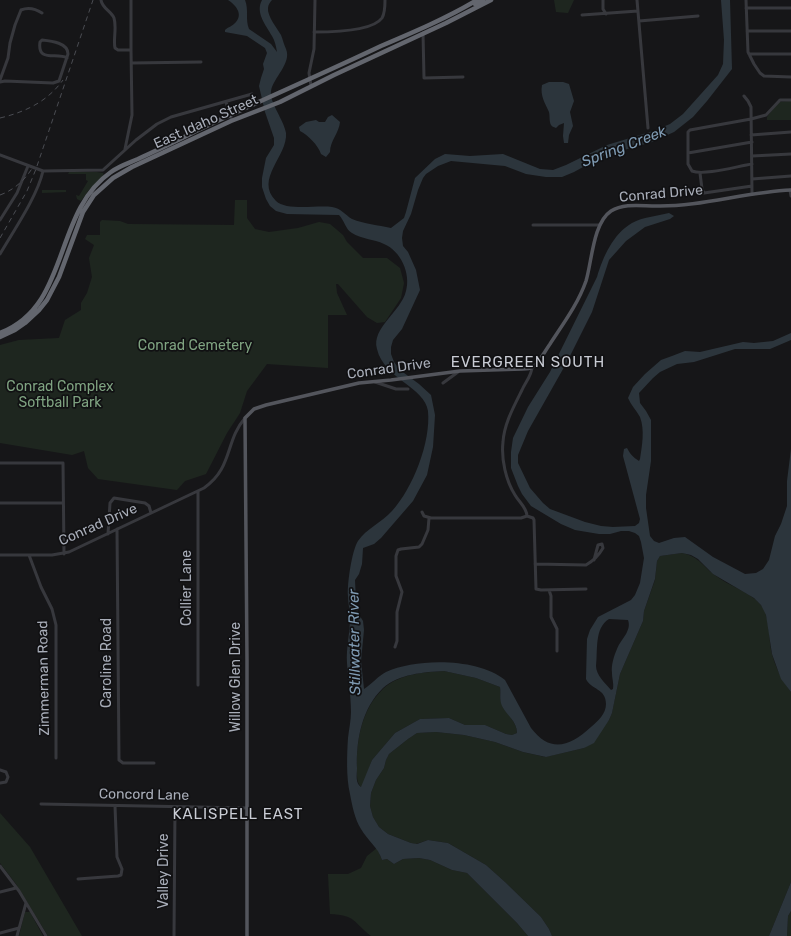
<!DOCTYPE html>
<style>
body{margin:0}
canvas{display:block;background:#161618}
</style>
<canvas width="791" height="936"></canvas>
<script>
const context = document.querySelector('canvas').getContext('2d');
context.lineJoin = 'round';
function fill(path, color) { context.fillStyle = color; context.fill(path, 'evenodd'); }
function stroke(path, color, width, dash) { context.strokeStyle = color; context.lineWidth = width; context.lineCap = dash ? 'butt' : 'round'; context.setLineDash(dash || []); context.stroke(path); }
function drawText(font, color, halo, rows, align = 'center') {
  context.font = font + ' Rubik,sans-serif'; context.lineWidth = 3.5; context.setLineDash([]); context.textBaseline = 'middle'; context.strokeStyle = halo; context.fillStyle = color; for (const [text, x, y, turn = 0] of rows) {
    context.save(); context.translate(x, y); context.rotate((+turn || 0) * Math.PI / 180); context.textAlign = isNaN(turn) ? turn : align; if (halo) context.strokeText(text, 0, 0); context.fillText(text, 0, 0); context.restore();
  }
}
const green = new Path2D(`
 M554,0H574L568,13L556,12Z
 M791,101V120H767V117L778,102Z
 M69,172H97L103,173L104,175L89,190L81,201L77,199L76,195L79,196L88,181L86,180V174H68Z
 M42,190H66V192L42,193Z
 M235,200H247V218L255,229L269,232L298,228L319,222L330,224L343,235L347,242L363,258H387L400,268L404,283L401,298L385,322L377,323L367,317L338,284H336L337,293L347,315H328V368L267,364L247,391L240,413L227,433L206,474L185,481L177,490L98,479L88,468L84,451L72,455L0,443V345L19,340L59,338L65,320L81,310V303L87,293L92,277L89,258L94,245L85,239L87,235H100V222L102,220L120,221L128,224L234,225Z
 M682,553C700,557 703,567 716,576C729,586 750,592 760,604C771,617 768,638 772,654C776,669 782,680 791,692V882L769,936H552L549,929L541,917L505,882L486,865L448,843L428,840L416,844L411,843L388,834L379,827L373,817L370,806L371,793L376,780L384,768L386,760L389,754L408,739L417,733L436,732L464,735L495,742L523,752L545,757L584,748L609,720L612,713L620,674L643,621L644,611L655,580L657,561L660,556Z
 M444,671L476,678L500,687C501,693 499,698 502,704C506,715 517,721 517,733L512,735L506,734L485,725H465L449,718L420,719L395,733L372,760L362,788C356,783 357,775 357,768C356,740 362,709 383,689C399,674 424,672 444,671Z
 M0,813L30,847L82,936H48L16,884L0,863Z
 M377,848L382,860L387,859L394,864L403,859L419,858L430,860L452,870L467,873L517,923L528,936H371C353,922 356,915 330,914L328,874H348L361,868L367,856Z
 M791,911V936H787L788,916Z
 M25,912H30L43,936H19Z`);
const water = new Path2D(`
 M228,0H245C249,10 245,20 249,29L271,44L277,52C276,46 275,41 272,36C266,25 255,13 262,0H272C270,2 268,5 268,8C267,16 277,28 281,35C283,40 284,45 286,49C292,63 273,78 271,91C269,102 284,120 286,133C288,156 254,179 276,201C286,211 317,205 332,207C341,208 345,215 352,219C364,224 378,225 391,228L404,218L406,212L415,178L435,159L445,154L470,156L503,154L540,169L553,170L566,165L607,145L653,131L670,124L683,114L718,75L723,64L724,40L721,0H730L732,69L707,101L693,117L674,132L652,142L603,156L574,172L562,177H546L526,174L505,166L451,161L438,166L426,174L423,178L418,190L411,214L403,231L402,238L403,246L408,252L416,270L420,290L402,329L393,340L391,347V354L394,362L400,370L419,384L431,395L435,415L433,447L427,475L413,501L381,538L374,544L363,548L362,564L359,574L355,580L356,601L358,613L363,621L364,630L361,661L364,689C372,684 378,676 386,672C417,658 478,658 505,680L531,728C551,754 570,746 591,727C598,721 606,714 606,704C606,688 591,690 586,679L587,639L590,630L598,617L631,600L635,595L640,583L644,558L641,542L639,536L635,533L629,531H621L610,534H599L575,530L561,524L531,506L522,494L518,486L511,468V452L513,438L528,407L550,372L597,277C603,257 613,234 632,223C643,217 657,216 669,213L674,216L670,219L645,227L626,241L609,260L592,312L567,362L528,431L518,455V463L530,488L543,503L550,509L585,522L601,526L613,527L635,526L639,523L640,519L623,456L624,449L627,448C630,454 633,457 639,461L640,459C642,446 645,430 640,417C636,410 631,405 628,398L633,387L645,374L661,360L672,356L685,351L700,352L743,342L754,343L773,341L791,333V340L770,349H735L694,362L677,364L660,372L653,378L639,393L640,403L646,411L651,420V461L646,495V508L650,536L654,541L659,543L674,538L685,537L713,557L745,574L756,573L763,569L769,560L775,536L781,524L787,506V481L791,449V692L781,679L772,654L766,615L761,605L754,598L713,574L698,559L691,555L682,553L660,556L657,561L655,579L644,611L643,621L620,674L612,713L609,720L594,743L584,748L546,757L523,752L495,742L464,735L436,732L417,733L408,739L389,754L386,760L384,768L376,780L371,793L370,806L373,817L379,827L388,834L411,843L417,844L428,840L448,843L486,865L505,882L541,917L549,929L552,936H528L517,923L467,873L452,870L430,860L419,858L403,859L394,864L387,859L382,860C378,847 368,841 361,829C355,820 352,805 350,794C346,777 347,754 348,738C349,729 351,720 351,712C351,695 348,679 347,663C346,648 350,633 350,618C350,610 348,603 348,596C347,584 352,550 358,541C366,529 382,522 392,511C413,488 431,442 428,411C425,387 384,379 377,349C371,328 401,312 406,291C411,274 401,251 384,244C374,239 361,239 352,233C346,230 344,220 339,215L287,214L276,211L270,206L266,199L262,187V178L266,158L274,145V138L265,112L259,86L261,78L264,69L263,64L267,53L265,48L247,36L225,32V30C228,27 233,26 236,22C243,14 236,5 228,0ZM609,619L628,620C632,631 621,639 617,649C614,656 611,665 612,673C612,679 614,683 613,689L611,690C605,683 596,675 596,666C598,651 594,628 609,619ZM444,671L476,678L500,687C501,694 499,699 502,706C507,716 517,721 517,733L512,735L506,734L485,725H465L449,718L420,719L395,733L372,760L361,787C355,783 357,775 357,768C356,740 362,708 383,688C399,674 424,672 444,671Z
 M549,82H563L569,84L574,101L570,112L573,126L569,135L568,143H564L563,136L564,123L559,125L556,128C555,127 552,127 551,125C549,121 550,116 549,112C545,103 540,96 542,85Z
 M332,115L340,122C339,133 330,141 330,152L326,157L321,154C318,145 308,135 300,131L299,127L306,122L316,120L319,122H325L328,117Z
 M791,882V911L788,916L787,936H769Z`);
const minor = new Path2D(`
 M101,0C102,8 111,11 114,18C117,28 113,39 115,48L118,50H131V0
 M603,0V9L606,14
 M637,0L648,128
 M746,0L748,52L754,64L760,73L764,76L791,77
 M746,8H791
 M582,15L638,11
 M639,21L698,16
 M747,31H791
 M314,32C329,32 372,32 382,18C385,13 385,6 385,0
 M423,33L424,78L463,77
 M749,54H791
 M132,63L201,62
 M0,80L8,58L10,43L15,25L21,10C28,7 36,9 42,13
 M0,82L5,81L53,83L59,81L68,54C68,43 52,41 42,40L40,42C37,63 57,52 67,58
 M311,86L309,73L314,49L315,0
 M744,96L748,101L751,107L752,194
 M226,102L231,118
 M751,135L791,132
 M125,149L132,115L131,50
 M688,153L752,142
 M0,155L43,171L103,170L136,140L157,124L171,117L252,94
 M752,156L791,154
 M752,164C738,166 704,176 692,171L688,164V132L690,130L751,119L766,115L780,100H791
 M700,173L702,189L704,193L752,186
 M752,179L791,176
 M790,190L791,196
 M0,220L17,193L28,166
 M533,225H600
 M0,254C14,230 37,197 43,171
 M375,382L396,389H408
 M443,383L458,372
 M0,463H63L64,554
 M198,491V685
 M0,503H63
 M422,512L424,516L431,518H521L527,516C527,508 519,502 515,495C506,481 501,459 503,442C504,424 514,406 522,390C525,383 532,375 532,367
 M527,516L533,518L534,520L536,589L541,590L586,589
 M117,529L119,760L123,763H154
 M108,534L110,503L114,498L145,503L149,506L151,513
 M0,555H52L69,552L204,488C233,468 225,441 245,418
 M29,555L41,587L52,609L56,625V758
 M535,564L586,565C593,561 599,555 603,548L602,544L598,545L594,560
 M549,590L551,596V617L557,629V651
 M395,647L397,641V612L402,592L396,576V556L398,550L401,549L419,547L422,544L428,530L429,518
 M0,770L6,772L8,777L6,782L0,783
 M41,804L247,808
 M0,866L19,891L46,936
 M78,879L118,876L121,875L122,869L117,857L115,806
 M0,892L16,888
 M0,933L19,928
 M17,936L26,903
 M174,936L175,807`);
const major = new Path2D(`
 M247,936V660L245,418L254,409L266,405L359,383L391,380L460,371L522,369C527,369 531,369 534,366C540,361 545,351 550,344C563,324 578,304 586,281C592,261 593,223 611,211C624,203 641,206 656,206C701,207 745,192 791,190`);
const highway = new Path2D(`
 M475,4L483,0
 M0,333C71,306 52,213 111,172C119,166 129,163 138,159C157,150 177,141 196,131C257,102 320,75 381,46C414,32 447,18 477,0
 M0,337L15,330L25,323L39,310L47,300L59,277L83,212L94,195L113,178L132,167L231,121L280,102L334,75L446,23L491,0`);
const rail = new Path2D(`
 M0,118C25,112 47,102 63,80
 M0,195C14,190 25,180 33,167
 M0,238L27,191L36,169L93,0`);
const streetNames = [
 ["East Idaho Street",206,122,-24],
 ["Conrad Drive",661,194,-5],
 ["Conrad Drive",389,369,-8],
 ["Conrad Drive",98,525,-24],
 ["Collier Lane",187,588,-90],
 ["Caroline Road",107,663,-90],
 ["Willow Glen Drive",236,677,-90],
 ["Zimmerman Road",44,678,-91],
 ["Concord Lane",144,795,1],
 ["Valley Drive",164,871,-90]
];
const parkNames = [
 ["Conrad Cemetery",195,346],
 ["Conrad Complex",60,387],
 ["Softball Park",60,403]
];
const waterNames = [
 ["Spring Creek",624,147,-21],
 ["Stillwater River",355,642,-91]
];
const neighbourhoodNames = [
 ["EVERGREEN SOUTH",528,363],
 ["KALISPELL EAST",238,815]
];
fill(green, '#1e261f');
fill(water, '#2c353c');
stroke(minor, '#37383d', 3);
stroke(major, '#53555c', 3.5);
stroke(highway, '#63666e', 4.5);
stroke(rail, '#4a4c52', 1, [5, 4]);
drawText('14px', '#a8adb8', '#111113', streetNames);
drawText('14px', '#7fa381', '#111113', parkNames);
drawText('italic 15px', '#7f9bb3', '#111113', waterNames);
context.letterSpacing = '1px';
drawText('15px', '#c9ccd4', '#111113', neighbourhoodNames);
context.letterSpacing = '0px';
</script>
